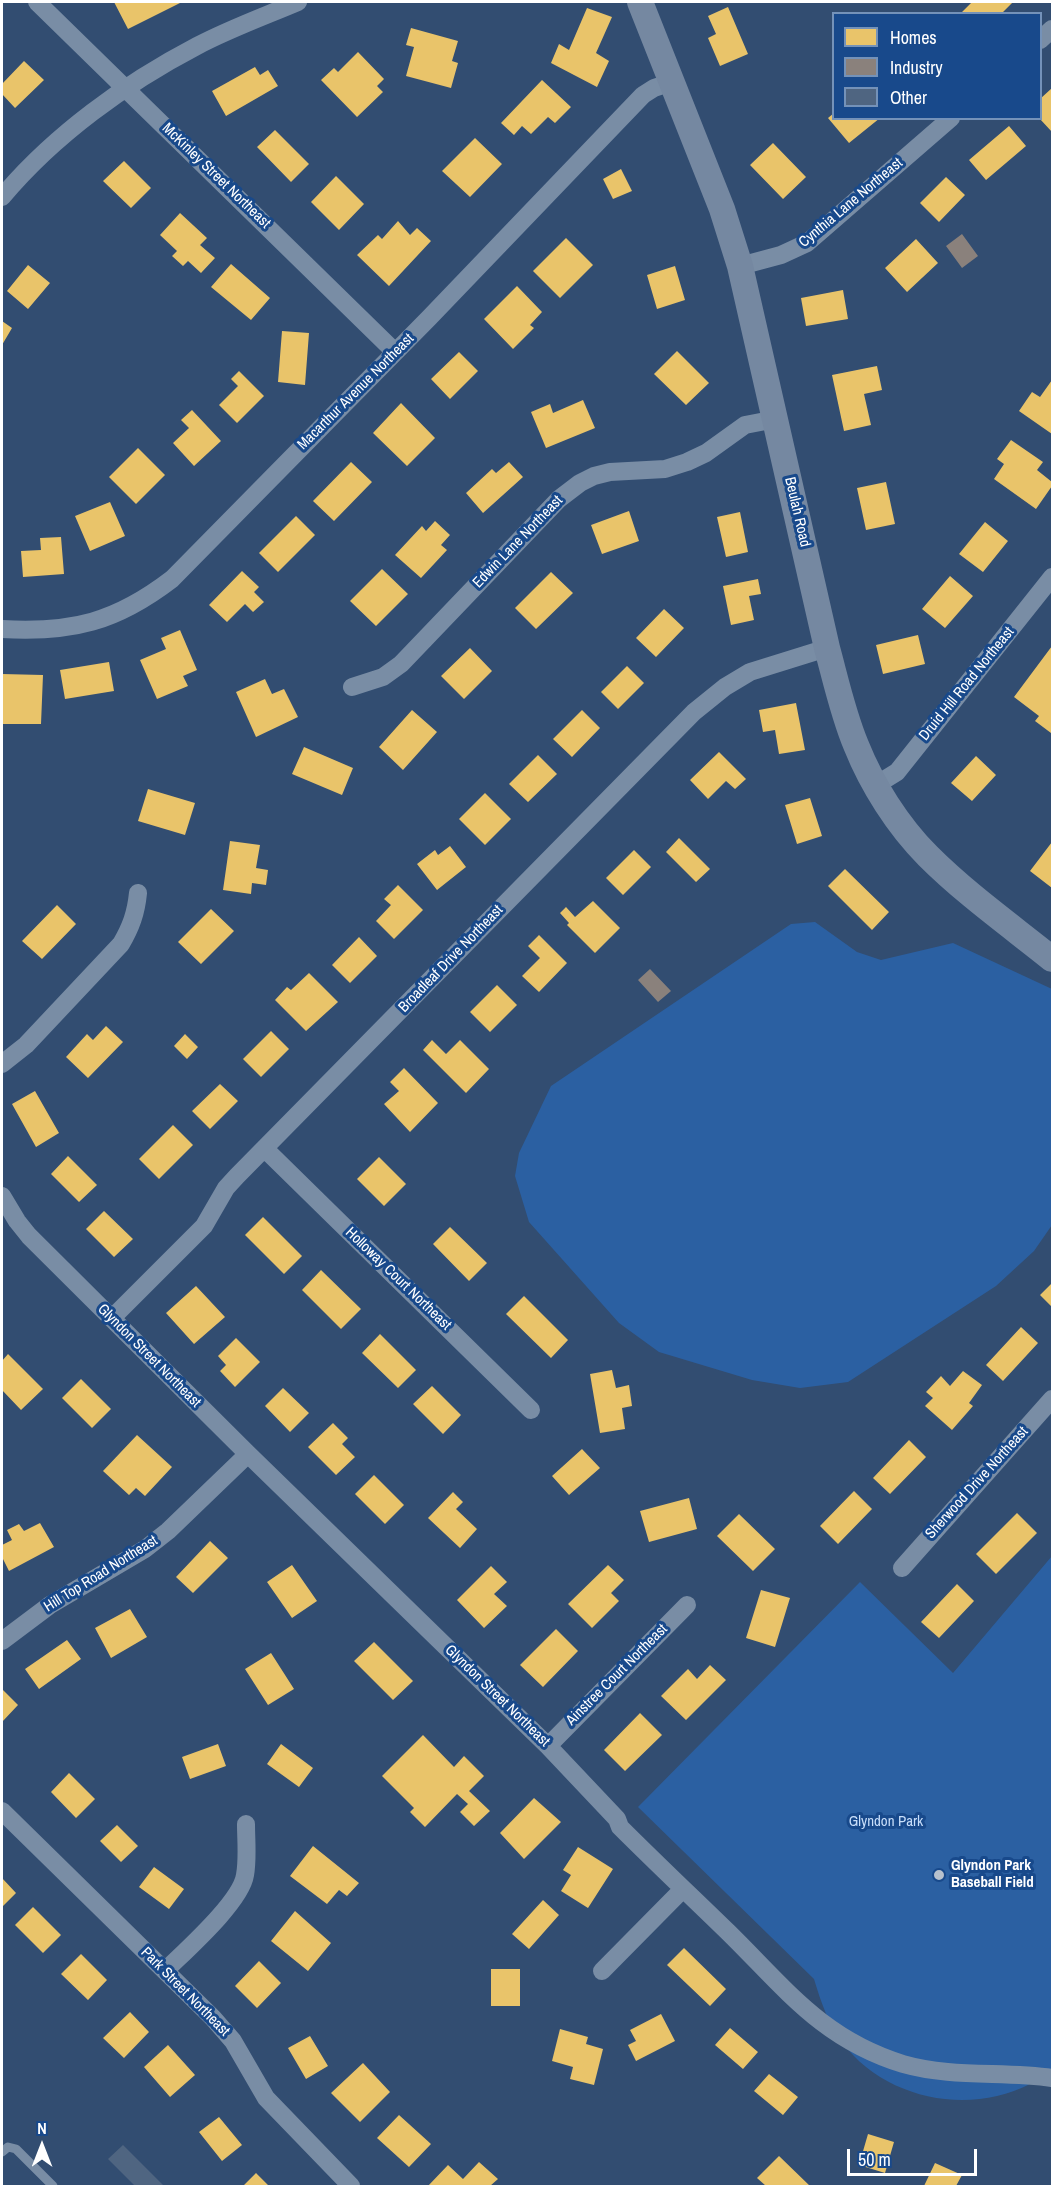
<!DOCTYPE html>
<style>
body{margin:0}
#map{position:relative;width:1054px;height:2188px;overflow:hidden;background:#324d71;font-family:"Archivo Narrow",sans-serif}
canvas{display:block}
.frame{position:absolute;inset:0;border:3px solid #fff;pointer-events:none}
.legend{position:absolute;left:832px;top:12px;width:210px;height:108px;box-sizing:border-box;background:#18498b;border:2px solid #7492b9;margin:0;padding:8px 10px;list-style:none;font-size:18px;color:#fff}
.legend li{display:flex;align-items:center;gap:12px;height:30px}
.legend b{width:30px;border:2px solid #7492b9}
.north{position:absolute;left:12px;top:2116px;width:60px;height:60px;-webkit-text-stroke:4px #18498b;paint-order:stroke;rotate:0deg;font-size:16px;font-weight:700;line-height:24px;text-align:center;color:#fff}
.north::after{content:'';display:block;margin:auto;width:21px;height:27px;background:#fff;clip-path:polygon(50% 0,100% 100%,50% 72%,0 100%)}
.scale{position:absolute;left:847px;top:2149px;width:130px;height:27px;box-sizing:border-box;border:3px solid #fff;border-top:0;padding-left:8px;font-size:18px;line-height:21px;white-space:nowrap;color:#fff;-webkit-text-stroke:4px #18498b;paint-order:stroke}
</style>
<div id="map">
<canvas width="1054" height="2188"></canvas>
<div class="frame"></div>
<ul class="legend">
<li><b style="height:16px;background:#e9c46a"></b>Homes</li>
<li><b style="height:16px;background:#8a817c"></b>Industry</li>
<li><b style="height:16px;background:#4f6581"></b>Other</li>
</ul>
<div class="north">N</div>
<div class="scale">50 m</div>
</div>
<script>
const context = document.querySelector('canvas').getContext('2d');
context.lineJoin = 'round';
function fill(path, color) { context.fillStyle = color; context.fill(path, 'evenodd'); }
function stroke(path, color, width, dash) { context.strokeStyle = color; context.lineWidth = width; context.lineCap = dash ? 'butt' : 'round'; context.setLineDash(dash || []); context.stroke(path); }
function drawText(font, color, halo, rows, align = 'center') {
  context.font = font + ' "Archivo Narrow",sans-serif'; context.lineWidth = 6; context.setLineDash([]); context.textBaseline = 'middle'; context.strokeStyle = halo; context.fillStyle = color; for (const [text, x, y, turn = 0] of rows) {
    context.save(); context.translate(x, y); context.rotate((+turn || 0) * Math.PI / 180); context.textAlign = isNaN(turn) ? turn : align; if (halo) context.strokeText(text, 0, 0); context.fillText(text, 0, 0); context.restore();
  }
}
const green = new Path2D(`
 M815,922L857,952L881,960L953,943L1052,989V1225L1034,1251L996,1286L848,1382L800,1388L752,1380L659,1352L619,1323L529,1222L515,1176L519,1153L551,1086L791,924Z
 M1052,1556V2068C1045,2073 1038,2080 1030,2084C968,2116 884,2099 842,2042C828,2023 821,2002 814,1979L638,1807L860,1582L953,1673Z`);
const homes = new Path2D(`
 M114,2H182L128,29Z
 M972,2H1013L1001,14H960Z
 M728,7L748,54L720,66L708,38L716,34L708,16Z
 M587,8L612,17L596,53L609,61L597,87L551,63L559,44L569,50Z
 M411,28L458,41L452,61L458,63L451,88L406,76L414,47L406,45Z
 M358,52L384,79L377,86L383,92L357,117L321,80L334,68L338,72Z
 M24,61L44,80L15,108L2,94V84Z
 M255,67L260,75L268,70L278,86L226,116L212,91Z
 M542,80L571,107L555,123L548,117L531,134L522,126L514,135L501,123Z
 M1052,88V132L1040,119V99Z
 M834,113V118H880L849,143L828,118Z
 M1009,126L1026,146L986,180L969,160Z
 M275,130L309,164L291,182L257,147Z
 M475,138L502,164L470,197L442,171Z
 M773,143L806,177L783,199L750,165Z
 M124,161L151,188L131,208L103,181Z
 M621,169L632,191L613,199L603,179Z
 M336,176L364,204L339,230L311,202Z
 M946,177L965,195L939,222L920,203Z
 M180,213L207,238L200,245L215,258L201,273L188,261L183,266L172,256L177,251L160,235Z
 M398,221L410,235L417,228L431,241L389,286L357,255L378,235L382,239Z
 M566,238L593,265L560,298L533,271Z
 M916,239L938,263L907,292L885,268Z
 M231,264L270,298L251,320L211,287Z
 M28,265L50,283L28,309L7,291Z
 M675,266L685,300L657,309L647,275Z
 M517,286L542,312L530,325L534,328L513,349L484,319Z
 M843,290L848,319L806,326L801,298Z
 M2,321L12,328L2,345Z
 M282,331L309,333L305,385L278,382Z
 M677,351L709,383L686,405L654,374Z
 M459,352L478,371L450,399L431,379Z
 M877,366L882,390L864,394L871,425L844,431L832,375Z
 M239,371L264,396L237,423L219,405L238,386L231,379Z
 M1052,380V434L1019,411L1032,392L1040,397Z
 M583,400L595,428L546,448L531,412L550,404L553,413Z
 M401,403L435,438L407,466L373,433Z
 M192,410L221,441L194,466L173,443L189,428L181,420Z
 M1011,440L1043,462L1037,470L1052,482V486L1036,509L994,479L1004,464L997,459Z
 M138,448L165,475L136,504L109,477Z
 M351,462L372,482L334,521L313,501Z
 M509,462L523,477L483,513L466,493L492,469L496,473Z
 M886,482L895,524L866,530L857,488Z
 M110,502L125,536L90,551L75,516Z
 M629,511L639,541L602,554L591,525Z
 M740,512L748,552L726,557L717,517Z
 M296,516L315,535L278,572L259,553Z
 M435,521L450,535L441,545L447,550L421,578L395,555L422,526L426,531Z
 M985,522L1008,541L983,572L959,554Z
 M61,537L64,574L23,577L21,551L41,550L40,538Z
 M382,569L408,594L376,626L350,601Z
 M242,571L259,587L254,592L264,602L253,612L245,604L227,622L209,605Z
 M551,572L573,593L536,629L515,608Z
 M950,576L973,596L945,628L922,609Z
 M758,579L761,594L749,596L754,620L731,625L723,586Z
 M664,609L684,628L656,657L636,638Z
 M180,630L197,670L183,676L188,686L157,699L140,660L166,649L161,638Z
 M918,635L925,664L883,674L876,645Z
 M1052,646V731L1051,733L1035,721L1039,716L1014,697Z
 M470,648L492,671L464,699L441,676Z
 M109,662L114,691L65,699L60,670Z
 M627,666L644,683L618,709L601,692Z
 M2,674L43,675L41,724H2Z
 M265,679L272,694L284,689L298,717L256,737L236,692Z
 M796,703L805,750L779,754L775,730L763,732L759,710Z
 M412,710L437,732L403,770L379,747Z
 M582,710L600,728L572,757L553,739Z
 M304,747L353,768L342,795L292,774Z
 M719,752L746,779L735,789L726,781L708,799L690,780Z
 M538,755L557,774L528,802L509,784Z
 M976,756L996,775L972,801L951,783Z
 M148,789L195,803L185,835L138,821Z
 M485,793L511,819L485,845L459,819Z
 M810,798L822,836L797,844L785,805Z
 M679,838L710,869L696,882L666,852Z
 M230,841L260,845L256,868L268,870L266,885L252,883L251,894L223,890Z
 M1052,842V888L1030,871Z
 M450,846L466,867L437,890L417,864L435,850L438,855Z
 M634,850L651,867L623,895L606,878Z
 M845,869L889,912L872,930L828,886Z
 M398,885L423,910L394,939L376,921L391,905L384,899Z
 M593,901L620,928L595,953L567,925L569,923L560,913L566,907L575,917Z
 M57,905L76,924L42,959L22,941Z
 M211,909L234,931L201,964L178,942Z
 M539,935L567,963L539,992L522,976L540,958L528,946Z
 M359,937L377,956L350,983L332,965Z
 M309,973L338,1002L306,1031L275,1000L287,987L291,990Z
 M497,985L517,1005L490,1032L470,1012Z
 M106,1026L123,1042L88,1078L66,1057L87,1034L93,1040Z
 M271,1031L289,1049L261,1077L243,1059Z
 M185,1034L198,1047L187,1059L174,1046Z
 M432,1040L446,1054L460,1040L489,1069L466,1093L423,1050Z
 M404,1068L438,1103L410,1132L384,1104L399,1091L390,1082Z
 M220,1084L238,1101L210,1129L192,1111Z
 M35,1091L59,1133L36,1147L12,1104Z
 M173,1125L193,1145L159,1179L139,1159Z
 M68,1156L97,1185L79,1202L51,1174Z
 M379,1157L406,1184L384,1206L357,1179Z
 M104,1211L133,1239L114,1257L86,1229Z
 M263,1217L302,1256L284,1274L245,1235Z
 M450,1227L487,1263L469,1281L433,1244Z
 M321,1270L361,1309L341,1329L302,1290Z
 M1052,1283V1307L1040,1295Z
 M196,1286L225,1317L194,1344L166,1313Z
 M524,1296L568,1340L551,1358L506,1314Z
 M1021,1327L1038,1343L1003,1381L986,1365Z
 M380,1334L416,1370L398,1388L362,1353Z
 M236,1338L260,1362L235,1387L220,1371L226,1365L218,1356Z
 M8,1354L43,1389L21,1410L2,1390V1361Z
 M612,1370L616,1388L629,1385L632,1406L622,1408L625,1429L600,1433L590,1374Z
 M963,1371L982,1385L969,1403L973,1406L952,1430L925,1406L933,1398L926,1392L941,1376L950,1386Z
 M81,1379L111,1409L92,1428L62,1398Z
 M432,1386L461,1415L443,1434L413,1404Z
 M283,1388L309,1413L290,1432L265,1406Z
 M333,1423L348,1438L342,1444L355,1457L336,1475L308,1447Z
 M137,1435L172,1467L145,1496L136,1488L129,1495L103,1471Z
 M909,1440L926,1457L890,1494L873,1478Z
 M582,1449L600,1468L569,1495L552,1476Z
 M374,1475L404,1505L385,1524L355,1494Z
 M854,1491L872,1509L838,1544L820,1526Z
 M453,1492L463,1502L456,1509L477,1529L460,1548L428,1518Z
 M689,1498L697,1529L649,1542L640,1511Z
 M1017,1513L1037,1533L996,1574L976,1554Z
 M739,1514L775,1549L753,1571L717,1536Z
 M40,1523L54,1547L9,1571L2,1557V1545L12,1540L7,1530L19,1524L24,1531Z
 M210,1541L228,1558L193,1593L176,1577Z
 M292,1565L317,1601L292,1618L267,1582Z
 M608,1565L624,1580L611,1593L619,1601L592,1628L568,1604Z
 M491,1566L507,1582L494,1594L507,1606L484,1628L457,1600Z
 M957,1584L974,1601L939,1638L921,1622Z
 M761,1590L790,1598L775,1647L746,1638Z
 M130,1609L147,1637L111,1658L95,1628Z
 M556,1629L578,1651L543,1687L520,1665Z
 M67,1640L81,1659L39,1689L25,1669Z
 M374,1642L413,1681L393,1700L354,1661Z
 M271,1653L294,1689L268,1705L245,1669Z
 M710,1665L726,1680L686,1720L661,1696L688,1669L697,1679Z
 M2,1689L18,1705L2,1722Z
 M640,1713L662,1735L625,1771L604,1750Z
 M423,1735L454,1767L464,1756L484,1776L469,1791L490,1811L474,1826L460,1812L468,1804L457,1794L425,1827L410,1812L414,1808L382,1776Z
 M218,1744L226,1766L190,1779L182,1757Z
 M281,1744L313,1768L299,1787L267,1764Z
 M69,1773L95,1799L76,1818L51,1792Z
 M534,1798L561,1822L524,1859L500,1833Z
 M117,1825L138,1846L121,1862L100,1841Z
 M313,1846L359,1883L347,1896L339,1890L327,1904L290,1876Z
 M578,1847L613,1869L588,1908L561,1891L571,1875L563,1870Z
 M154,1867L184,1889L169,1909L139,1887Z
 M2,1878L16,1893L2,1907Z
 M543,1900L559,1915L529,1949L512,1934Z
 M33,1907L61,1935L43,1953L15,1925Z
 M295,1911L331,1943L308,1971L271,1941Z
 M684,1948L726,1989L710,2006L667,1965Z
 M81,1954L107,1980L88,2000L61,1974Z
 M259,1961L281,1983L257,2008L235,1986Z
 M491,1969H520V2006H491Z
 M130,2012L149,2032L124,2058L103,2038Z
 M661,2014L675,2041L636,2061L628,2045L636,2041L630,2030Z
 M730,2028L758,2052L743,2069L715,2045Z
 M560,2029L588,2037L586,2044L603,2049L594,2085L570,2079L573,2067L552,2061Z
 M310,2036L328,2066L306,2079L288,2048Z
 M168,2045L195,2075L170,2097L144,2067Z
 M363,2063L390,2092L360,2122L331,2093Z
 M769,2074L798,2097L783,2115L754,2091Z
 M399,2115L431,2144L409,2167L377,2138Z
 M219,2117L242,2145L222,2161L199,2132Z
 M868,2134L894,2142L885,2173L859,2165Z
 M779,2156L810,2186H766L757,2178Z
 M479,2162L498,2179L490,2186H428L448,2165L463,2179Z
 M935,2163L962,2175L956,2186H924Z
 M256,2173L269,2186H243Z`);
const industry = new Path2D(`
 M962,234L978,256L962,268L946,246Z
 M650,969L671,991L658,1002L638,980Z`);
const building = new Path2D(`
 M123,2145L164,2186H135L108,2159Z`);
const service = new Path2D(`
 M2,2152L8,2147L16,2149L53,2186`);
const minor = new Path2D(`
 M37,2L395,352
 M1040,40L1052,29
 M2,197C54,135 126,83 197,46C229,29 265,16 298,2
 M740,266L781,255L807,243L951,118
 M2,629C72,633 116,622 172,579L429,318L643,95L654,88L672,82
 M352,687L383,677L401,664L559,499L580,483L594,476L610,472L665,469L687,462L706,453L745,425L776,419
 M876,785L897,772L1052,577
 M2,1064L26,1045L121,944C131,927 136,913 138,893
 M265,1149L531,1410
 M2,1196L17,1221L29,1236L248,1454L548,1746L617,1819L620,1827C656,1863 692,1897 728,1932C786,1989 822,2039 903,2064C952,2078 1003,2071 1052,2078
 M112,1318L204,1226L226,1188L237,1176L694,712L725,687L750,672L827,648
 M902,1568L1052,1399
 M2,1641L50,1605L145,1549L168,1531L248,1454
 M548,1746L687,1605
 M2,1811L213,2018L233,2041L266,2098L351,2186
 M165,1971C185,1951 241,1902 245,1875C248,1859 246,1840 246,1824
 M602,1971L683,1889`);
const secondary = new Path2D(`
 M640,2L722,209L740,266L827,648C836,681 843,714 856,745C872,785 898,826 928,856C966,894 1011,926 1052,959`);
const markers = [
 [939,1875,6,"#b7c1cd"]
];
const streetNames = [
 ["McKinley Street Northeast",216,176,44],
 ["Cynthia Lane Northeast",851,203,-40],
 ["Macarthur Avenue Northeast",356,392,-45],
 ["Beulah Road",797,512,77],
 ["Edwin Lane Northeast",518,542,-46],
 ["Druid Hill Road Northeast",967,684,-51],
 ["Broadleaf Drive Northeast",451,959,-46],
 ["Holloway Court Northeast",398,1279,44],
 ["Glyndon Street Northeast",149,1356,45],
 ["Sherwood Drive Northeast",977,1483,-48],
 ["Hill Top Road Northeast",101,1574,-32],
 ["Ainstree Court Northeast",617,1675,-45],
 ["Glyndon Street Northeast",497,1696,44],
 ["Park Street Northeast",185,1992,45]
];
const parkNames = [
 ["Glyndon Park",886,1822]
];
const poiNames = [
 ["Glyndon Park",951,1866],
 ["Baseball Field",951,1883]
];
fill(green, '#2b60a2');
fill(homes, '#e9c46a');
fill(industry, '#8a817c');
fill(building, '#4f6581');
stroke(service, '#798da5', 9);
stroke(minor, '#798da5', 18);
stroke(secondary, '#7588a1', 26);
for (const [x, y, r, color] of markers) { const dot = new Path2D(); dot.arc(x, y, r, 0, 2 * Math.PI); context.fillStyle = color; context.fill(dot); stroke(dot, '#18498b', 2); }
drawText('15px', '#fff', '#18498b', streetNames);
drawText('15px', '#c8defa', '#18498b', parkNames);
drawText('bold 15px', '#fff', '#18498b', poiNames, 'left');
</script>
